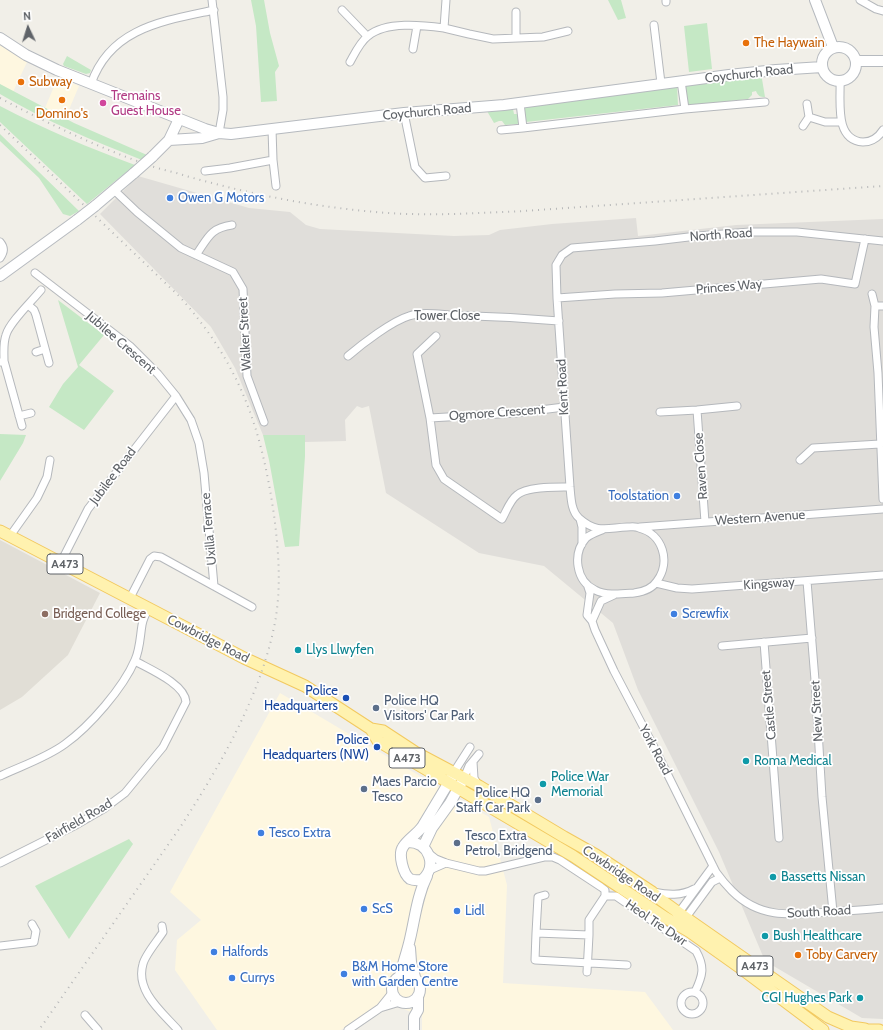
<!DOCTYPE html>
<style>
body{margin:0}
#map{position:relative;width:883px;height:1030px;overflow:hidden;background:#f1efe8;font-family:Cabin,sans-serif}
canvas{display:block}
.north{position:absolute;left:8px;top:8px;width:40px;height:40px;-webkit-text-stroke:3px #fff;paint-order:stroke;rotate:356deg;font-size:11px;font-weight:700;line-height:16px;text-align:center;color:#5f6368}
.north::after{content:'';display:block;margin:auto;width:14px;height:18px;background:#5f6368;clip-path:polygon(50% 0,100% 100%,50% 72%,0 100%)}
</style>
<div id="map">
<canvas width="883" height="1030"></canvas>
<div class="north">N</div>
</div>
<script>
const context = document.querySelector('canvas').getContext('2d');
context.lineJoin = 'round';
function fill(path, color) { context.fillStyle = color; context.fill(path, 'evenodd'); }
function stroke(path, color, width, dash) { context.strokeStyle = color; context.lineWidth = width; context.lineCap = dash ? 'butt' : 'round'; context.setLineDash(dash || []); context.stroke(path); }
function drawText(font, color, halo, rows, align = 'center') {
  context.font = font + ' Cabin,sans-serif'; context.lineWidth = 3.5; context.setLineDash([]); context.textBaseline = 'middle'; context.strokeStyle = halo; context.fillStyle = color; for (const [text, x, y, turn = 0] of rows) {
    context.save(); context.translate(x, y); context.rotate((+turn || 0) * Math.PI / 180); context.textAlign = isNaN(turn) ? turn : align; if (halo) context.strokeText(text, 0, 0); context.fillText(text, 0, 0); context.restore();
  }
}
const commercial = new Path2D(`
 M0,45L27,62L13,92L0,84Z
 M58,77L79,86L65,119L45,108Z
 M280,693L489,817L507,885L503,983L645,992L673,1030H422V1016L401,1008L379,1003L341,1030H217L175,970L177,940L201,920L170,892Z`);
const industrial = new Path2D(`
 M138,176L249,208L290,212L306,225L320,229L454,236L489,235L500,230L552,224L636,218L638,236L736,225L883,219V1019L862,1018L765,961L719,852L638,690L613,623L544,566L479,553L386,493L369,406L362,408L357,406L345,420L346,441L305,442L304,435H263L235,368L211,327L100,214Z`);
const education = new Path2D(`
 M0,540L100,593L68,655L22,697L0,710Z`);
const green = new Path2D(`
 M251,0H264L270,33L279,66L275,72L277,101L261,102L256,26Z
 M608,0H621L626,18L618,20Z
 M707,23L712,69L689,72L684,26Z
 M67,56L91,70L90,73L86,74L64,66L63,64Z
 M761,73L765,97C760,97 758,96 756,91L752,92V95L748,99L687,106L684,83Z
 M0,84L74,123L147,155L142,160C94,141 45,121 0,94Z
 M677,85L678,105L526,122L524,106Z
 M0,106C44,129 89,148 135,165L87,204L0,122Z
 M513,109L514,114H518L519,123L517,124L505,125L502,121H499L494,123L487,111Z
 M0,134L79,211L70,216L63,214L39,178L0,141Z
 M58,300L104,335L79,365L114,391L84,430L49,407L63,384L78,367Z
 M0,434L26,435L23,443L0,481Z
 M263,435H305V456L299,546L285,547L269,460Z
 M129,839L133,844L69,939L35,886Z`);
const street = new Path2D(`
 M212,0L223,97V110L219,133
 M446,0L444,28L469,34L493,39L543,37L568,31
 M666,0V2
 M860,0L876,9L883,11
 M342,10L367,36
 M654,25L661,83
 M516,37V12
 M413,49L417,26
 M350,62C355,53 360,42 368,36C386,21 422,25 444,28
 M681,81L685,109
 M840,81C841,101 834,140 863,142C872,142 878,138 883,130
 M91,84C110,28 163,21 214,10
 M520,103L523,128L685,109L765,102
 M404,113L415,167L425,178L446,176
 M809,117L825,122H841
 M803,126L809,117L807,104
 M272,129L273,160L276,186
 M501,130L523,128
 M205,171L230,168L273,160
 M114,190L137,212L181,248L233,272L243,289L247,376L264,422
 M0,242C5,248 4,252 0,258
 M196,255C208,238 210,228 232,225
 M35,273L130,346L158,374L176,396L191,420L199,443L204,473L214,586
 M872,294L875,306
 M557,298L615,294L662,293L821,279L855,284L865,239
 M28,305L34,310L36,315L49,363
 M883,306H875L874,327L878,373L883,499
 M36,352L45,349
 M348,356C362,344 392,321 409,316C421,312 436,314 449,315C485,316 522,318 559,321
 M4,361L22,426
 M0,362L4,361C4,352 3,343 6,335C9,323 32,301 41,290
 M564,407L516,413L430,418L436,465L444,479L502,519C506,512 510,500 517,495C527,486 556,487 570,487
 M697,410L705,522
 M660,412L697,410L737,406
 M19,416L31,413
 M430,418L417,354L436,336
 M800,460L813,448L880,444
 M580,519L582,527V544
 M640,527L883,509
 M602,530C597,532 591,534 586,538C572,554 576,581 595,590C606,596 621,594 634,593C642,592 652,589 657,581C671,562 663,534 639,528C636,526 631,527 627,527C607,528 597,534 579,518C571,511 571,497 570,487L557,298L556,265L562,255L572,248L655,241L697,236L750,232H797L883,241
 M10,536L37,498L47,477L50,460
 M61,562L88,509L176,396
 M807,581L815,680L822,797L833,912
 M656,583L677,588L692,589L883,575
 M588,587L590,593L587,615L592,621L595,630L614,671L655,749L716,872C721,879 726,885 732,891C760,919 791,915 827,912C846,911 865,910 883,908
 M130,598L150,559L154,556L161,557L252,607
 M592,621L601,601L614,595
 M764,642L779,838
 M722,646L812,638
 M473,762L474,778L478,785
 M454,772L470,747
 M0,776C21,766 46,758 65,744C90,726 123,688 135,660C140,649 140,637 142,625C143,619 146,613 149,608
 M464,778L469,766L479,754
 M427,852L436,859L446,863L479,871H485L544,857H553L560,860L601,887L605,890V896H616L696,951C705,967 703,975 695,992
 M0,863L74,826L105,808L125,793L163,747L186,702C185,684 149,669 135,661
 M430,870L446,863
 M654,892C668,895 681,896 694,889
 M605,896L589,920V935L536,933L535,960L627,965
 M677,915L713,866
 M684,920L712,882L720,878
 M162,926L163,932C158,940 145,955 143,964C135,991 162,1012 178,1030
 M536,933L538,897L545,895
 M0,946L34,942L36,931L32,924
 M587,972L589,935
 M681 1003a11 11 0 1 1 22 0a11 11 0 1 1-22 0Z
 M380,1008L392,993
 M85,1015L98,1030
 M348,1030L380,1008L400,1002`);
const secondary = new Path2D(`
 M815,0L833,47
 M0,38L26,55L57,70L205,129L219,133L231,134L404,113L504,105L729,75L776,70L822,67
 M822 64a17 17 0 1 1 34 0a17 17 0 1 1-34 0Z
 M856,61H883
 M169,140L202,138L219,133
 M152,157L169,140L179,119
 M95,206L134,173
 M0,276L77,220
 M408,842C429,842 438,866 422,880C418,880 414,881 410,879C403,874 398,854 403,847C407,840 417,834 422,827L452,777
 M423,847L432,828L450,803L464,778
 M410,948L411,962L415,977
 M392 989a14 14 0 1 1 28 0a14 14 0 1 1-28 0Z
 M400,976C403,963 407,952 410,939C415,918 417,896 427,876
 M414,1030V1017L418,1010V997`);
const primary = new Path2D(`
 M0,531L244,658L305,686L371,729L383,731L415,752L479,786L564,837L596,855L652,892L661,900L686,918L828,1017L851,1027L865,1029
 M371,729L378,741L573,856L666,918L690,932L742,969L823,1030
 M861,1030H879`);
const rail = new Path2D(`
 M0,98C49,124 99,148 151,166C163,170 175,172 186,176C253,195 319,208 388,213C433,216 479,213 524,211L883,186
 M0,125L180,297C240,365 261,426 274,515C279,554 282,593 273,632C257,703 218,769 179,829L39,1030`);
const secondaryBridge = new Path2D(`
 M134,173L152,157
 M77,220L95,206`);
const markers = [
 [746,43,4,"#e8710a"],
 [21,82,4,"#e8710a"],
 [62,100,4,"#e8710a"],
 [103,103,4,"#d1479c"],
 [170,198,4,"#3f7fe0"],
 [677,496,4,"#3f7fe0"],
 [45,614,4,"#8d6e63"],
 [674,614,4,"#3f7fe0"],
 [298,650,4,"#0f9aa8"],
 [346,698,4,"#1a4fb4"],
 [376,708,4,"#5c6f8a"],
 [377,747,4,"#1a4fb4"],
 [746,761,4,"#0f9aa8"],
 [543,784,4,"#0f9aa8"],
 [364,789,4,"#5c6f8a"],
 [538,800,4,"#5c6f8a"],
 [261,833,4,"#3f7fe0"],
 [457,843,4,"#5c6f8a"],
 [773,877,4,"#0f9aa8"],
 [364,909,4,"#3f7fe0"],
 [457,911,4,"#3f7fe0"],
 [765,936,4,"#0f9aa8"],
 [214,952,4,"#3f7fe0"],
 [798,955,4,"#e8710a"],
 [344,974,4,"#3f7fe0"],
 [232,978,4,"#3f7fe0"],
 [860,998,4,"#0f9aa8"]
];
const shields = [
 [65,564,36],
 [407,758,36],
 [755,966,36]
];
const shieldNames = [
 ["A473",65,564],
 ["A473",407,758],
 ["A473",755,966]
];
const foodNames = [
 ["The Haywain",754,43],
 ["Subway",29,82],
 ["Domino's",62,114,"center"],
 ["Toby Carvery",806,955]
];
const streetNames = [
 ["Coychurch Road",749,74,-6],
 ["Coychurch Road",427,112,-5],
 ["North Road",721,235,-4],
 ["Princes Way",729,287,-5],
 ["Tower Close",447,316],
 ["Walker Street",245,334,-93],
 ["Jubilee Crescent",121,343,41],
 ["Kent Road",563,387,-93],
 ["Ogmore Crescent",497,413,-4],
 ["Raven Close",701,466,-94],
 ["Jubilee Road",113,476,-53],
 ["Western Avenue",760,518,-4],
 ["Uxilla Terrace",209,529,-95],
 ["Kingsway",769,584,-4],
 ["Cowbridge Road",208,639,27],
 ["Castle Street",769,705,-95],
 ["New Street",817,711,-93],
 ["York Road",655,750,62],
 ["Fairfield Road",79,821,-30],
 ["Cowbridge Road",621,874,34],
 ["South Road",819,912,-3],
 ["Heol Tre Dwr",656,923,34]
];
const hotelNames = [
 ["Tremains",111,96],
 ["Guest House",111,111]
];
const shopNames = [
 ["Owen G Motors",178,198],
 ["Toolstation",669,496,"right"],
 ["Screwfix",682,614],
 ["Tesco Extra",269,833],
 ["ScS",372,909],
 ["Lidl",465,911],
 ["Halfords",222,952],
 ["B&M Home Store",352,967],
 ["with Garden Centre",352,982],
 ["Currys",240,978]
];
const educationNames = [
 ["Bridgend College",53,614]
];
const cultureNames = [
 ["Llys Llwyfen",306,650],
 ["Roma Medical",754,761],
 ["Police War",551,777],
 ["Memorial",551,792],
 ["Bassetts Nissan",781,877],
 ["Bush Healthcare",773,936],
 ["CGI Hughes Park",852,998,"right"]
];
const transitNames = [
 ["Police",338,691],
 ["Headquarters",338,706],
 ["Police",369,740],
 ["Headquarters (NW)",369,755]
];
const serviceNames = [
 ["Police HQ",384,701],
 ["Visitors' Car Park",384,716],
 ["Maes Parcio",372,782],
 ["Tesco",372,797],
 ["Police HQ",530,793,"right"],
 ["Staff Car Park",530,808,"right"],
 ["Tesco Extra",465,836],
 ["Petrol, Bridgend",465,851]
];
fill(commercial, '#fef7e0');
fill(industrial, '#e0deda');
fill(education, '#e1ded6');
fill(green, '#c5e8c5');
stroke(street, '#b5b8bc', 9);
stroke(secondary, '#b6babf', 12);
stroke(primary, '#f2c960', 13);
stroke(street, '#fff', 7);
stroke(secondary, '#fff', 10);
stroke(primary, '#fff2af', 11);
stroke(rail, '#b6b7b8', 2, [1, 5]);
stroke(secondaryBridge, '#b6babf', 12, []);
stroke(secondaryBridge, '#fff', 10);
for (const [x, y, r, color] of markers) { const dot = new Path2D(); dot.arc(x, y, r, 0, 2 * Math.PI); context.fillStyle = color; context.fill(dot); stroke(dot, '#fff', 1.5); }
for (const [x, y, w] of shields) { const box = new Path2D(); box.roundRect(x - w / 2, y - 10, w, 20, 3); context.fillStyle = '#fff'; context.fill(box); stroke(box, '#5f6368', 1); }
drawText('bold 12px', '#5f6368', null, shieldNames);
drawText('13px', '#c56008', '#fff', foodNames, 'left');
drawText('13px', '#5f6368', '#fff', streetNames);
drawText('13px', '#b23c85', '#fff', hotelNames, 'left');
drawText('13px', '#366cbe', '#fff', shopNames, 'left');
drawText('13px', '#785e54', '#fff', educationNames, 'left');
drawText('13px', '#0d838f', '#fff', cultureNames, 'left');
drawText('13px', '#164399', '#fff', transitNames, 'right');
drawText('13px', '#4e5e75', '#fff', serviceNames, 'left');
</script>
